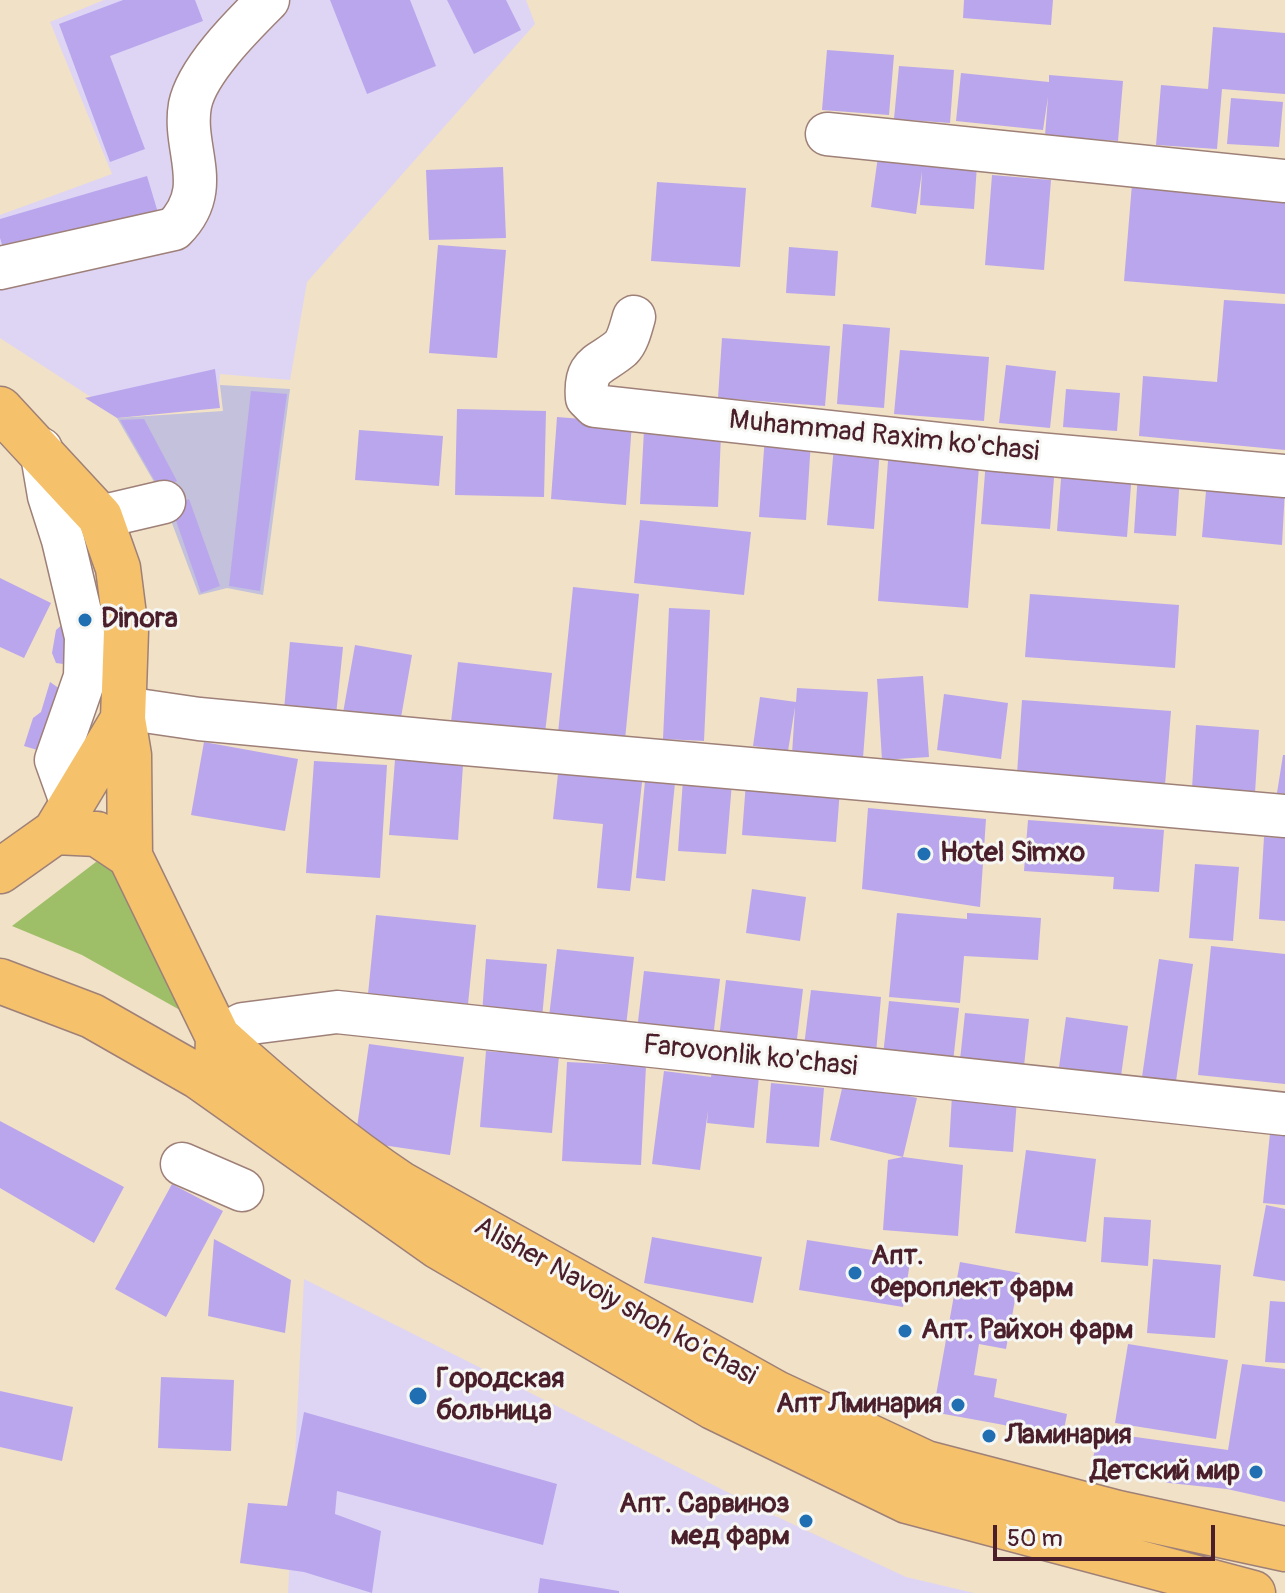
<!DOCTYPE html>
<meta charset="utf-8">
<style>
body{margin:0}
#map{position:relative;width:1285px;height:1593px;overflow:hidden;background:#f1e1c6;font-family:Pangolin,sans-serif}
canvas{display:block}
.scale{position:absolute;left:993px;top:1525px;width:222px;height:36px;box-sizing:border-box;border:4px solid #4a1f2b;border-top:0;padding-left:10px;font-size:24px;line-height:28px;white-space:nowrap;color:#4a1f2b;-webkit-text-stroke:6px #f6f6f2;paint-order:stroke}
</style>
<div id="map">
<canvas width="1285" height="1593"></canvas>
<div class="scale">50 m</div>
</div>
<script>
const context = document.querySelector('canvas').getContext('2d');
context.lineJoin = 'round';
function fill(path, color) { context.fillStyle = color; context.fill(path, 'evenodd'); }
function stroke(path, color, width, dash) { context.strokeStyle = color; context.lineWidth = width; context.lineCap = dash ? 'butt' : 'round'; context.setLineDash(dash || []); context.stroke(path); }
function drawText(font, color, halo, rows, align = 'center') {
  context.font = font + ' Pangolin,sans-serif'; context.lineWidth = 6; context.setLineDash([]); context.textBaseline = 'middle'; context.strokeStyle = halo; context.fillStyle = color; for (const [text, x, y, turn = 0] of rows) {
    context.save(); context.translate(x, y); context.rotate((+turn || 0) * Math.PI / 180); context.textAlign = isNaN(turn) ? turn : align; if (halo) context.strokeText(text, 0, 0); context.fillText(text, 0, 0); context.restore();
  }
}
const built = new Path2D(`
 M104,0H526L535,24L307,282L290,380L220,374L217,405L117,414L0,338V215L112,174L50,22Z
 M304,1279L769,1513L906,1577L974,1593H288Z`);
const industrial = new Path2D(`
 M220,385L290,389L263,595L227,588L199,595L161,494L117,418L223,411Z`);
const green = new Path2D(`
 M96,862L111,865L187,1014L82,955L12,926Z`);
const building = new Path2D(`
 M123,0H195L203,21L110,56L145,149L110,162L59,24Z
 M330,0H410L436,66L367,94Z
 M447,0H506L521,30L474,54Z
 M964,0H1053L1051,25L963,18Z
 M1213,27L1285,33V94L1222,89L1217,149L1156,145L1161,85L1208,89Z
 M827,50L894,55L889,115L822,110Z
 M899,66L954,70L950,123L894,119Z
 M961,73L1049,82V75L1123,81L1118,141L1045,136L1048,97L1043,130L956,121Z
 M1231,98L1283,102L1279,147L1227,144Z
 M879,149L977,165L974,209L920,205L922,171L916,214L871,207Z
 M503,167L506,238L429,240L426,170Z
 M1133,172L1285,184V294L1124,281Z
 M992,175L1051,180L1044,270L985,265Z
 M147,176L159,216L7,261L0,238V219Z
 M657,182L746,188L740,267L651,261Z
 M438,245L506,250L497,358L429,353Z
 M789,247L838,251L835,296L786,293Z
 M1224,300L1285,304V450L1139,436L1143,376L1217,382Z
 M843,324L890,328L884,408L837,404Z
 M722,338L830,346L825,406L718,398Z
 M900,350L989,357L984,421L894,414Z
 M1006,365L1056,371L1050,428L999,423Z
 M215,369L220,408L117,418L85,398Z
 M1066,389L1120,393L1117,431L1063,427Z
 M251,391L287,394L260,591L229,586Z
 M457,409L546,411L544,497L455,495Z
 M557,417L632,423L626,505L551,499Z
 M144,419L177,481L160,490L120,420Z
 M359,430L443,436L439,486L355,480Z
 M644,430L721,434L718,507L640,504Z
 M765,436L811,440L806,520L759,517Z
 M834,446L880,449L874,529L827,525Z
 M889,447L980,454L968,608L878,601Z
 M986,460L1055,465L1050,529L981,524Z
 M1062,466L1132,472L1127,537L1057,531Z
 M1138,473L1180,476L1176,536L1134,533Z
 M1207,480L1285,488L1282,545L1202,537Z
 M189,499L220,586L201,593L171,506Z
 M640,520L751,532L744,595L634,583Z
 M0,578L51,603L24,658L0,647Z
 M573,587L639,594L625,740L558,733Z
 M1030,594L1179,605L1175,668L1025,657Z
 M669,608L710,610L704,741L663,739Z
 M64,623L71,665L56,663L52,653L56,630Z
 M290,642L343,647L336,715L284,710Z
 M355,645L412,655L400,723L343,713Z
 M458,662L552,673L545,733L451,722Z
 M923,676L929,757L882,760L877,679Z
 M50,682L60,689L44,752L24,746L33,718L41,712Z
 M797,688L868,692L863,758L792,754L795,707L788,751L753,746L760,697L796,702Z
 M944,694L1008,703L1001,759L937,750Z
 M1022,700L1171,711L1165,785L1017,774Z
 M1196,725L1259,730L1255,793L1192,788Z
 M204,742L298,759L285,831L191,815Z
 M1283,755H1285V794L1277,793Z
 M395,760L463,765L458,840L389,835Z
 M314,761L387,765L380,878L306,873Z
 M559,765L643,773L630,891L597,888L603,824L553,819Z
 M646,770L676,773L665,881L636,878Z
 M683,779L732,783L726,854L678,851Z
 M746,782L840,789L836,842L742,835Z
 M868,808L986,819L980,907L862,889Z
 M1028,820L1164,830L1159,892L1113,889L1114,877L1024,871Z
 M1264,837L1285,838V921L1259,919Z
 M1195,864L1239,867L1233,941L1189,938Z
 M752,889L806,897L800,941L746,933Z
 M897,913L967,919V913L1041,918L1038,960L964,956L960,1003L889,997Z
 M376,915L476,925L468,1004L368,994Z
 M1211,946L1285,954V1084L1198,1075Z
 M557,949L634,957L626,1026L549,1017Z
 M486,959L547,964L542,1018L482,1014Z
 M1159,959L1193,964L1176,1081L1142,1077Z
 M644,971L720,979L713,1038L637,1030Z
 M726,980L803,989L796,1047L719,1038Z
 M811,990L881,997L876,1053L804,1046Z
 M889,1001L959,1008L953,1062L883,1055Z
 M965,1013L1029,1019L1024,1066L960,1060Z
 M1066,1017L1128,1026L1121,1076L1059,1067Z
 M369,1044L464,1057L450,1155L355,1141Z
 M486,1051L559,1056L552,1133L480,1127Z
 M567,1062L646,1066L641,1165L562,1161Z
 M664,1071L711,1077L712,1072L759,1076L754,1128L707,1123L708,1110L700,1170L652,1164Z
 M844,1080L917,1098L903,1157L830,1140Z
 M771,1083L824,1088L819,1147L766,1143Z
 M952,1095L1017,1099L1013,1152L949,1147Z
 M0,1121L124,1187L94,1243L0,1188Z
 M1270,1133L1285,1135V1205L1263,1203Z
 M1026,1150L1096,1159L1086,1242L1015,1233Z
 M903,1157L963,1165L958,1236L883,1230L888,1160Z
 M172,1184L223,1211L166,1317L115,1289Z
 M1266,1205L1285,1209V1281L1253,1276Z
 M1104,1217L1151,1220L1148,1266L1101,1262Z
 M652,1237L762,1257L753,1303L644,1283Z
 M214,1239L291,1280L285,1333L208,1316Z
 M807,1240L911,1256L903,1307L799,1290Z
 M1153,1259L1221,1265L1215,1338L1147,1333Z
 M960,1262L1020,1273L1006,1349L979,1344L974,1375L997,1379L994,1397L1067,1414L1061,1445L1004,1425L933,1412Z
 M1270,1301L1285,1302V1363L1265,1362Z
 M1128,1344L1228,1360L1216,1439L1115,1423Z
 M1242,1364L1285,1369V1502L1227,1489L1169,1483L1091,1465L1100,1432L1228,1450Z
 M161,1377L234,1380L231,1451L158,1448Z
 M0,1391L73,1407L62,1461L0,1447Z
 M304,1412L557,1484L543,1545L337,1491L335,1514L381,1531L372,1593L304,1572L240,1563L248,1503L287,1506Z
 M540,1578L619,1591V1593H538Z`);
const minor = new Path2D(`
 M827,134L1285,181
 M0,268L174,229C215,188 182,150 190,105C197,70 244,24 268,0
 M634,317C631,327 628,341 621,348C600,366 584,363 587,398L595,406L995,450L1285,476
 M41,449L49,496L63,540L86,637L85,677L56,760L71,802
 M100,517L164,502
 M124,708L199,719L443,742L1285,816
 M218,1037L243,1024L337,1012L1285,1114
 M182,1164L242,1190`);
const major = new Path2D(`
 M0,409L100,517L118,568L126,631L123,719L129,755L130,856
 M55,832L123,719
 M0,871L55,832L97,834L130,856L218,1037L217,1067L199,1077L92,1016L0,981
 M218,1037C276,1090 335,1140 401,1184L776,1393L926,1463L1118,1513L1285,1549
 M199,1077L439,1247L713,1407L907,1501L1253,1593`);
const markers = [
 [85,620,8,"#1f6fb2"],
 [924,854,8,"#1f6fb2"],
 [855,1273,8,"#1f6fb2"],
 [905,1331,8,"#1f6fb2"],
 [418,1396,10,"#1f6fb2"],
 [958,1405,8,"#1f6fb2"],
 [989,1436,8,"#1f6fb2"],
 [1256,1472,8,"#1f6fb2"],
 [806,1521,8,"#1f6fb2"]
];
const streetNames = [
 ["Muhammad Raxim ko'chasi",884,437,6],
 ["Farovonlik ko'chasi",750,1057,6],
 ["Alisher Navoiy shoh ko'chasi",615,1302,29]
];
const poiNames = [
 ["Dinora",101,620],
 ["Hotel Simxo",940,854],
 ["Апт.",871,1257],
 ["Фероплект фарм",871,1289],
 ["Апт. Райхон фарм",921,1331],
 ["Городская",436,1380],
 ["больница",436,1412],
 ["Апт Лминария",942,1405,"right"],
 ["Ламинария",1005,1436],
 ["Детский мир",1240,1472,"right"],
 ["Апт. Сарвиноз",790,1505,"right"],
 ["мед фарм",790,1537,"right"]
];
fill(built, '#ded5f5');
fill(industrial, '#c3c1db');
fill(green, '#9ebf68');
fill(building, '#baa6ed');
stroke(minor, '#9e8078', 45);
stroke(major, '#9e8078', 47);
stroke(minor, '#fff', 42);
stroke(major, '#f5c16b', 44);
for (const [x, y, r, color] of markers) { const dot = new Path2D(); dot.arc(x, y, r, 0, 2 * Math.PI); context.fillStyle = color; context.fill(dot); stroke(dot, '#f6f6f2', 3); }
drawText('28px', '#4a1f2b', '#f6f6f2', streetNames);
drawText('bold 28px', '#4a1f2b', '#f6f6f2', poiNames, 'left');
</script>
